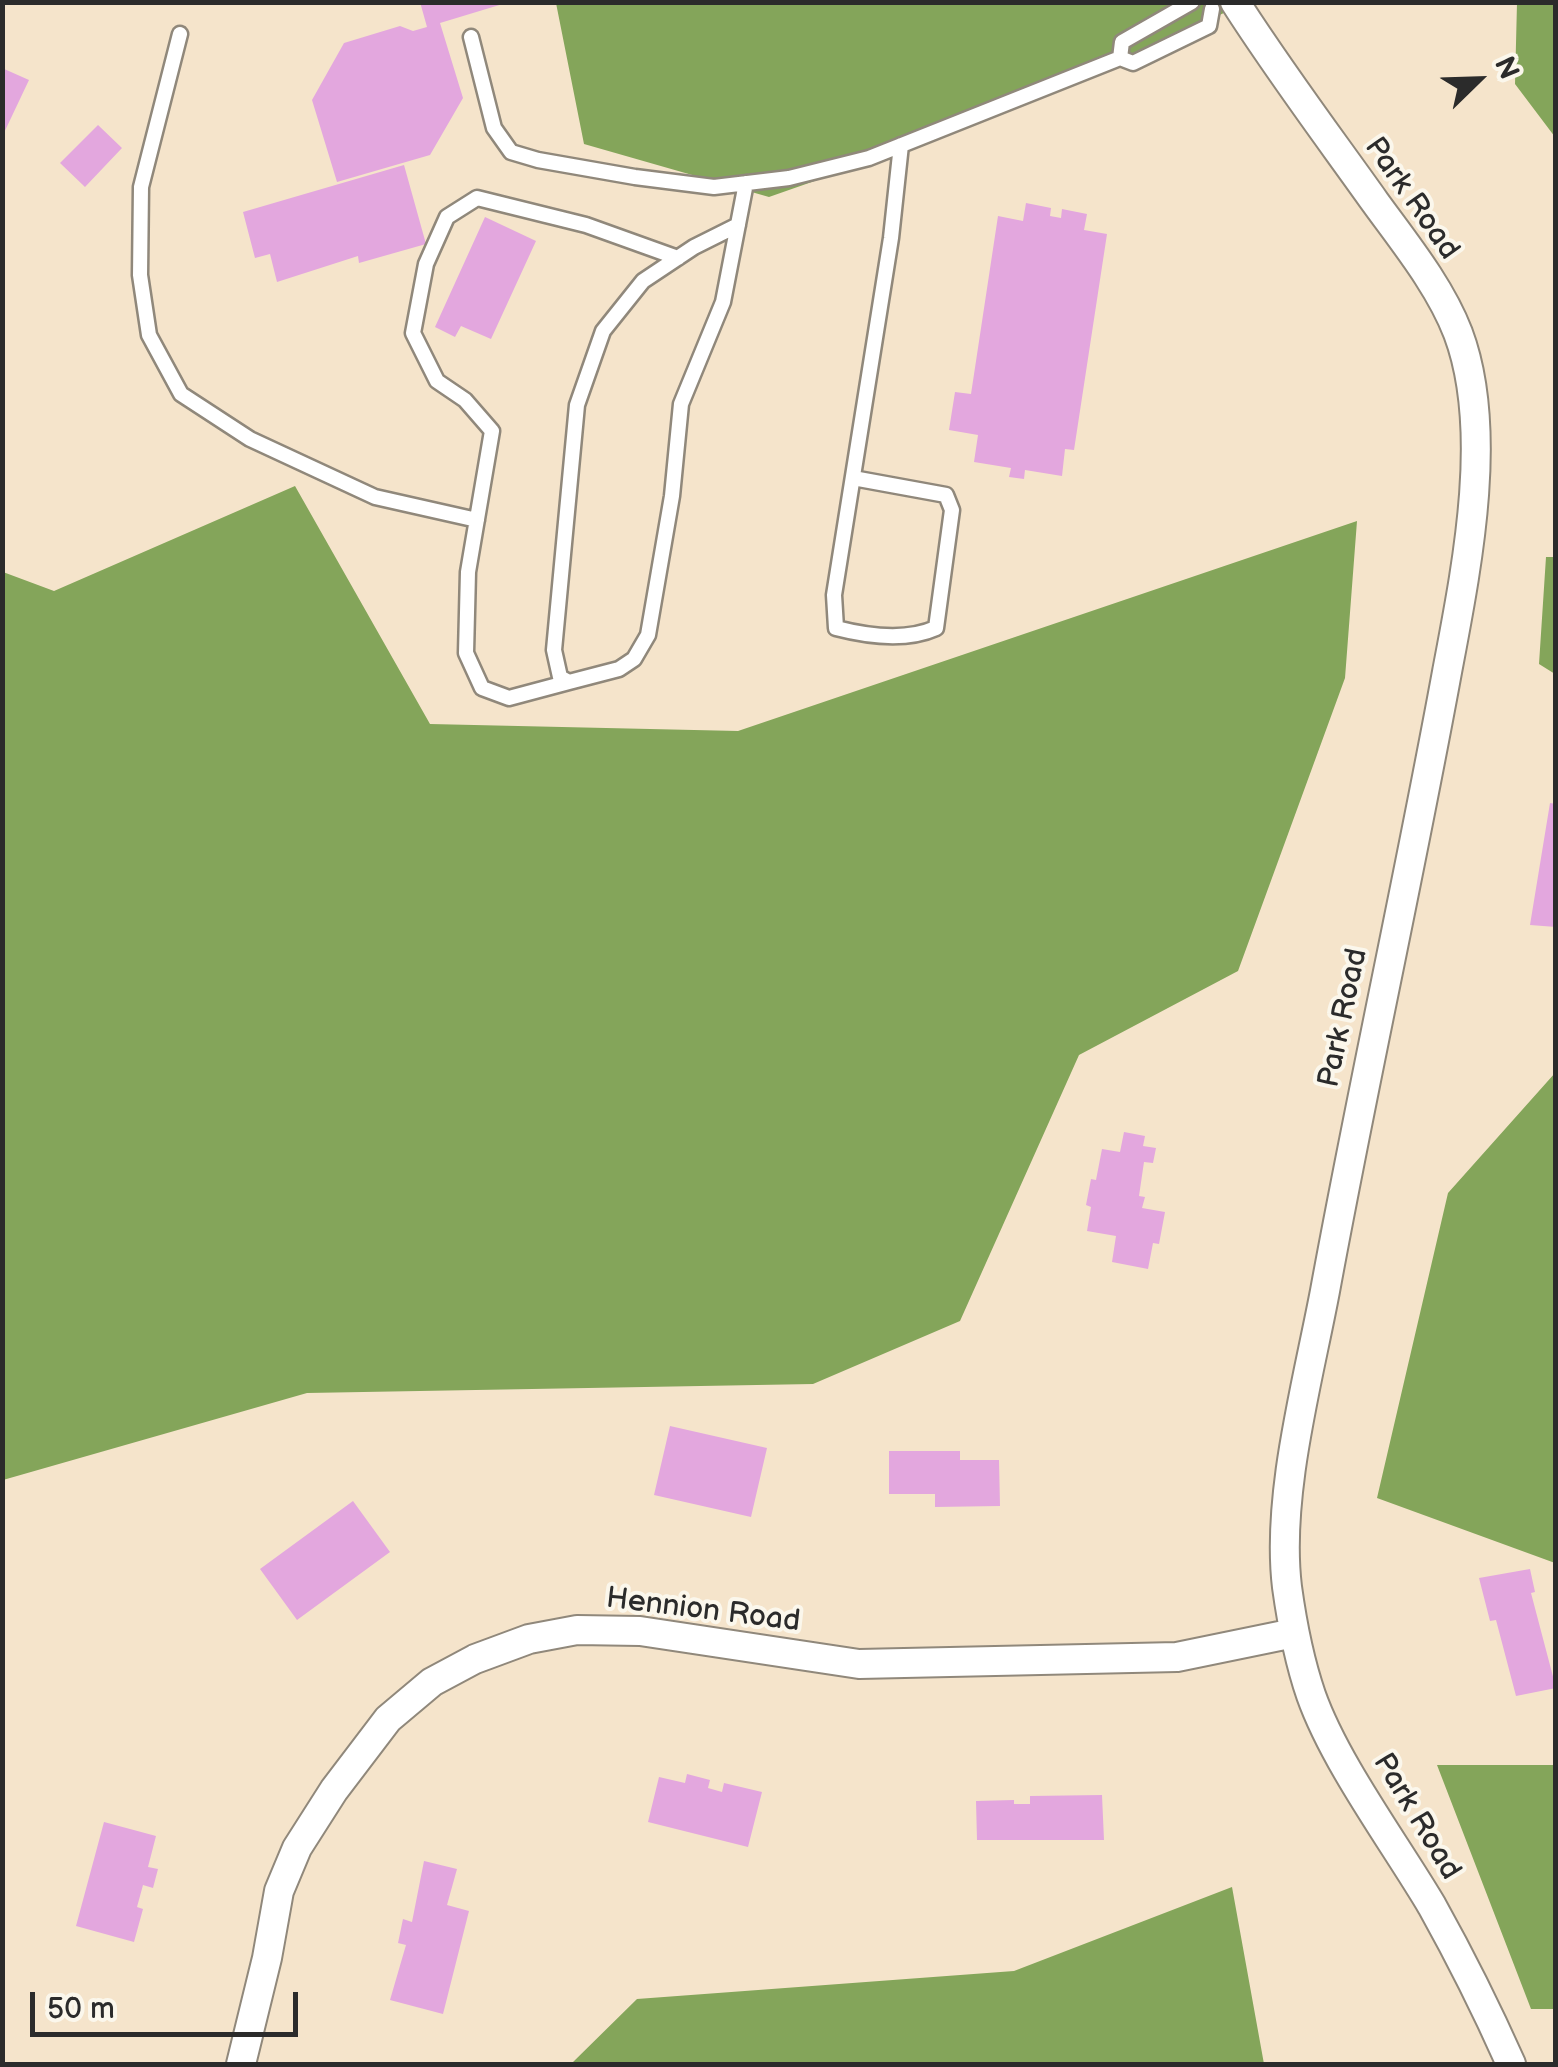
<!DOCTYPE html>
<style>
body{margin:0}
#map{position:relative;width:1558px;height:2067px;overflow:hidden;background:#f5e4cb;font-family:"Balsamiq Sans",sans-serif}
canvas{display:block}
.frame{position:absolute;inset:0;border:5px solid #2b2b2b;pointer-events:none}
.north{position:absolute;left:1428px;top:30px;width:100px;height:100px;-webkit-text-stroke:8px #fbf7ec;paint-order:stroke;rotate:67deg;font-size:28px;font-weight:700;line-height:40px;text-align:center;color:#2b2b2b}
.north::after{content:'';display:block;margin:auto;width:35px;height:45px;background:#2b2b2b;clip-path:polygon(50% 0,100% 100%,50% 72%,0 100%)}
.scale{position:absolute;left:30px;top:1992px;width:268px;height:45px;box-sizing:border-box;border:5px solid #2b2b2b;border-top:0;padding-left:12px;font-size:30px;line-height:35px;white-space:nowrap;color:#2b2b2b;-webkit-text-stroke:8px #fbf7ec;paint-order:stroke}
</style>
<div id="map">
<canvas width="1558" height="2067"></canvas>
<div class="frame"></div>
<div class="north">N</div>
<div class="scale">50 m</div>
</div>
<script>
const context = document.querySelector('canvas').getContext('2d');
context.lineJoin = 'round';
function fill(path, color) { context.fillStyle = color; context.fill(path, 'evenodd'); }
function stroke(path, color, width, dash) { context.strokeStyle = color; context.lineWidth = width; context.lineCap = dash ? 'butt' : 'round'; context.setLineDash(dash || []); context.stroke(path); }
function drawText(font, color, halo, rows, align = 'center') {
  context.font = font + ' "Balsamiq Sans",sans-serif'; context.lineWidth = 8; context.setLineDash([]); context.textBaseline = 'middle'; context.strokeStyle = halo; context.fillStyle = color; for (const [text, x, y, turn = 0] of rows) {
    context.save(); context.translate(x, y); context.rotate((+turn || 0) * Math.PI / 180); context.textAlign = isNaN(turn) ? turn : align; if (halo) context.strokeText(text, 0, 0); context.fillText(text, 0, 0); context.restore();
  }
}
const forest = new Path2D(`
 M1233,2L1235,8L977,124L769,197L584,144L556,3Z
 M1517,3H1555V137L1515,84Z
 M295,486L430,724L738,731L1357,521L1345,678L1238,971L1079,1055L960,1321L813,1384L307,1393L3,1480V572L54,591Z
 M1546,557H1555V674L1539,664Z
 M1555,1073V1563L1377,1498L1448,1193Z
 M1437,1765H1555V2009H1531Z
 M1232,1887L1264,2064H571L637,1999L1014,1971Z`);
const building = new Path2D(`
 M420,2L506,3L440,23L463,98L430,155L337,182L312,100L344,43L400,26L413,31L427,27Z
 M2,68L29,80L2,137Z
 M98,125L122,148L85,187L60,163Z
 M404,165L426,244L359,263L358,256L277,282L270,254L255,258L243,212Z
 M1026,203L1051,208L1050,216L1061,218L1062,209L1087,214L1084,230L1107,234L1074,450L1065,449L1062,476L1025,470L1024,479L1009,477L1011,468L974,462L978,435L949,430L955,392L971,394L998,216L1023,221Z
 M485,217L536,241L491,339L461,326L455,337L435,327Z
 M1550,803L1556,804V927L1530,925Z
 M1124,1132L1145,1136L1143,1146L1156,1148L1153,1163L1144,1162L1139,1196L1145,1197L1142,1208L1165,1212L1159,1244L1153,1243L1148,1269L1112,1262L1116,1236L1087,1231L1091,1207L1086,1205L1091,1179L1096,1180L1102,1149L1120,1152Z
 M670,1426L767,1448L751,1517L654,1495Z
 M889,1451H960V1460H999L1000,1506L935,1507V1494H889Z
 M353,1501L390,1552L297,1620L260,1569Z
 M1530,1569L1535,1592L1531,1593L1556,1688L1516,1696L1496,1620L1490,1621L1479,1578Z
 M687,1774L710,1780L708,1788L722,1792L724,1783L762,1792L748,1847L648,1822L659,1777L685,1783Z
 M1102,1795L1104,1840H977L976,1801L1014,1800V1804H1030V1796Z
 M104,1822L156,1836L148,1867L158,1869L153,1888L143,1885L137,1907L143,1909L134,1942L76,1926Z
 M424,1861L457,1869L447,1905L469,1911L443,2014L390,2000L406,1945L398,1943L403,1919L412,1922Z`);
const lane = new Path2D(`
 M1192,2L1122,42L1120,58L1133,63L1209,26L1212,9
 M180,34L141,187L140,275L149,335L181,394L250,439L375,497L477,520
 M471,37L494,128L511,152L538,160L635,177L714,187L789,178L869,158L1120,58
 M738,225L694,247L643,281L603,331L577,405L554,650L560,677L569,682L619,669L634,659L648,635L672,496L681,404L723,302L746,183
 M853,478L946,495L952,510L936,628C907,641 867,636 836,628L834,595L891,238L901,145
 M569,682L509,698L482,688L466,653L468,572L492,431L465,400L437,381L413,333L426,264L447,217L477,198L586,225L678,258`);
const street = new Path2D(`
 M1235,2C1279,71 1328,136 1375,202C1404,242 1440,286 1458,333C1495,431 1466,571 1447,672C1409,879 1363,1084 1325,1291C1308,1381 1276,1496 1287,1587C1292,1623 1299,1660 1311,1695C1335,1763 1394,1842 1432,1906C1461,1958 1487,2010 1511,2064
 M241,2064L267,1958L279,1891L297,1848L334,1790L388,1719L432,1682L475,1659L529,1639L577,1630L640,1631L859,1664L1177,1657L1294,1633`);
const streetNames = [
 ["Park Road",1411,199,55],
 ["Park Road",1344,1018,-78],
 ["Hennion Road",703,1611,7],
 ["Park Road",1416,1817,59]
];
fill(forest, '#84a55a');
fill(building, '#e3a7de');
stroke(lane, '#90887b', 19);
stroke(street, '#90887b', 32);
stroke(lane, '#fff', 14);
stroke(street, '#fff', 28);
drawText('30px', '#2b2b2b', '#fbf7ec', streetNames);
</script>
